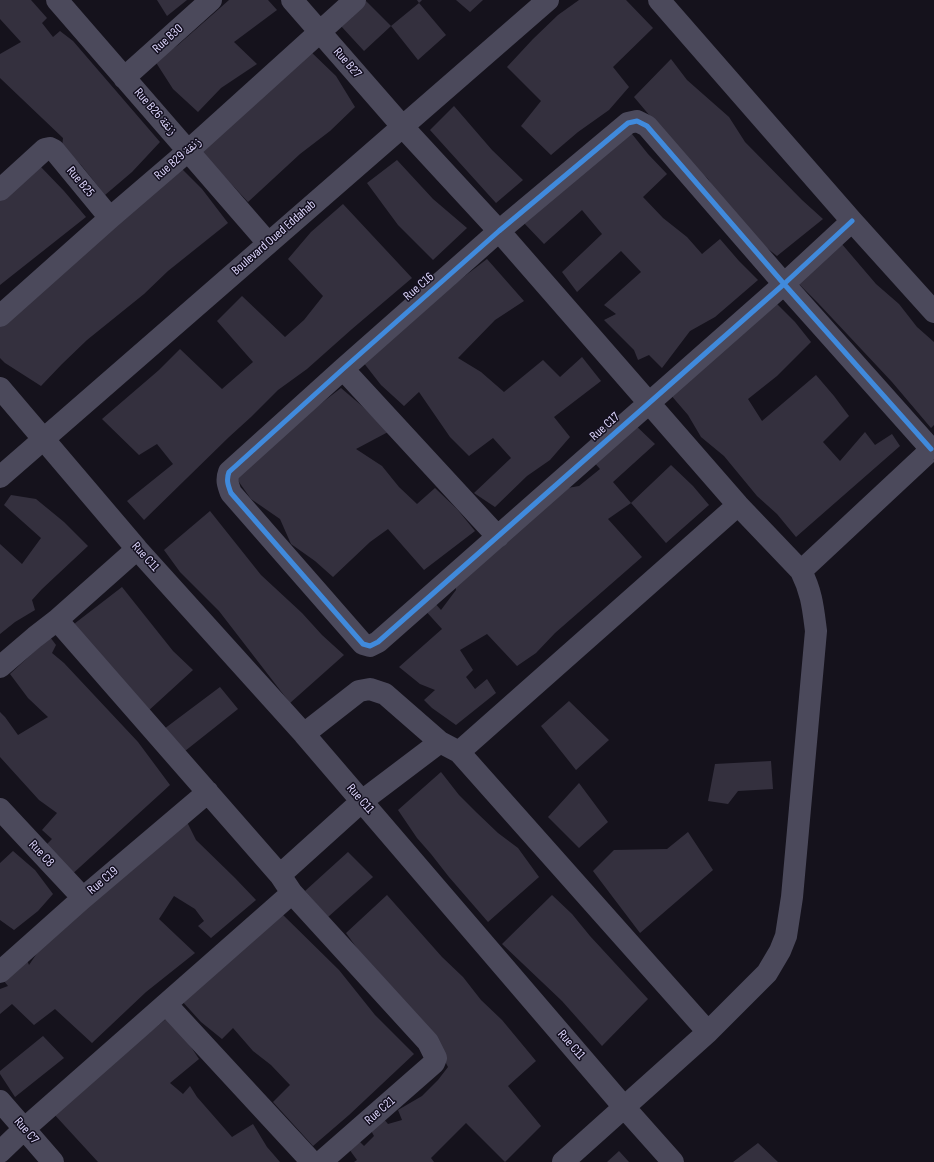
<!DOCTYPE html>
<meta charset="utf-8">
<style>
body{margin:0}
canvas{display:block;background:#15121c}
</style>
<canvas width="934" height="1162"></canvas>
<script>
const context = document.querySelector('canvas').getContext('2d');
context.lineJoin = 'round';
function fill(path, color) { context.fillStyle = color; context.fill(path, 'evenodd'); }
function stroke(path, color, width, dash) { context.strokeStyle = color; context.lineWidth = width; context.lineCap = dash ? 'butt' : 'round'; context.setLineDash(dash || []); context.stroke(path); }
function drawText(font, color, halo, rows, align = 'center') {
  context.font = font + ' "Sofia Sans Condensed","Noto Naskh Arabic",sans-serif'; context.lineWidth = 3; context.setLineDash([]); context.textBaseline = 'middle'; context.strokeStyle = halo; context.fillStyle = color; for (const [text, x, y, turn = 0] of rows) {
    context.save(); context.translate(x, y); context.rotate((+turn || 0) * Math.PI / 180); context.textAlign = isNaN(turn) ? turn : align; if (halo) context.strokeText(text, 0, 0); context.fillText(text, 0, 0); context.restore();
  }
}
const building = new Path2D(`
 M0,0H31L47,18L42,23L53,37L60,31L73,41L160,142L132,172L105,195L81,165L62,148L63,138L0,78V54L21,42L0,19Z
 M157,0H187L167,16Z
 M229,0H268L277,10L234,42L257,64L221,88L198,112L173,89L155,61L178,45Z
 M417,0H422L419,3L446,35L418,60L391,26L364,51L341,26L366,1L391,26L419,3Z
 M456,0H483L470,12Z
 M579,0H626L653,28L613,67L629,87L609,110L578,132L551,155L521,126L541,101L507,67L533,39L558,15Z
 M309,50L336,76L355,107L330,131L300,154L248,202L197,147Z
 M671,59L687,80L729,117L745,142L802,200L823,219L777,256L758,241L721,200L708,179L687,160L650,116L634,97Z
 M454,106L492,150L523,180L496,203L430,130Z
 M628,129L648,154L667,174L643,197L663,218L687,237L702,254L720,239L739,261L758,280L715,317L690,331L662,368L649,355L638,360L634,350L604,320L616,314L604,305L641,272L621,251L577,292L562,272L602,234L582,210L544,244L524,223Z
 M397,160L433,199L467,228L433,260L398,225L367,183Z
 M39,165L64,191L86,217L0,285V199Z
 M179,166L202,189L228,223L168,271L144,294L87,340L62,364L41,386L5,363L0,358V320Z
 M343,204L412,278L352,329L307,369L278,390L251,417L229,437L144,520L127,501L173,464L157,444L139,455L102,419L159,370L180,349L222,389L253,362L217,321L242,296L285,337L304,320L323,296L288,259L311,232Z
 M841,243L876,284L899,304L917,327L934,342V425L931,428L892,382L818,303L798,283Z
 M487,259L524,301L495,320L458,358L481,372L504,392L543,360L560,377L582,357L601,381L554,417L570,437L550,460L527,476L495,507L474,493L511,458L493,438L469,456L450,437L419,392L404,406L381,385L363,362L457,282Z
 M775,302L795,322L811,342L777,376L748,399L762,421L816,375L834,396L849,416L823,442L840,461L865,432L875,445L892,434L900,446L796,537L777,514L757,496L724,456L701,437L688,415L670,394Z
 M341,388L362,406L388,432L356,449L382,466L399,487L417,504L435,488L457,509L475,531L424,570L388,529L370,542L333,577L315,561L291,544L280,519L251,499L234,475L297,422Z
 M632,422L655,444L613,482L631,503L608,519L642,557L555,633L536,653L517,666L487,634L460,650L473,670L466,677L475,689L487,679L496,693L456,725L432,708L424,700L435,690L420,684L399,667L442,629L423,608L433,601L441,610L456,590L455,583L562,489L579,486L600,469L592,460Z
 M671,465L693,486L709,505L666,543L631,503Z
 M11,495L36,499L64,522L88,546L42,589L32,600L35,610L15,622L0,634V544L22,564L41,538L4,505Z
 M210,511L261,575L302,613L322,635L344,655L290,703L219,611L180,572L164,550Z
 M122,587L173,651L193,670L147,712L74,624Z
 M50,637L56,645L52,653L64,663L138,742L170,785L69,877L43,848L52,839L42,830L57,813L39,800L0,757V712L5,717L18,735L48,717L28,698L10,674Z
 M220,687L238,709L185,751L164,729Z
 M569,701L609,740L576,770L541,726Z
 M771,761L773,789L738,791L728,804L708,801L715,764Z
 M441,772L459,795L476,812L498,833L518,848L539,877L488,922L449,877L431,854L417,838L398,810Z
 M579,783L608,822L579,848L548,817Z
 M184,816L196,840L235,878L256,900L211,938L198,926L204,921L195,909L174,896L159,919L195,953L146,992L92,1043L55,1009L34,1025L12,1004L0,1014V989L8,986L0,976L23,951L29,965L50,934Z
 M688,832L713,870L640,933L593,871L614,850L667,849Z
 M13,851L35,870L53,894L38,911L14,930L0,920V863Z
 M348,852L373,877L328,917L305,891Z
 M387,895L442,957L463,977L481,1000L502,1020L536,1061L508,1086L541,1126L505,1162L466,1123L431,1158L434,1162H354L357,1160L349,1149L360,1142L364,1146L374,1136L369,1127L382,1117L388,1124L402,1120L398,1110L422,1096L438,1080L448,1067L435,1042L364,958L346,933Z
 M552,895L572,914L590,936L648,999L602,1046L562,1001L502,944Z
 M281,913L339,970L375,1015L414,1054L349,1115L313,1146L273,1102L290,1085L271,1065L253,1051L233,1028L222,1039L201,1022L181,1000Z
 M166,1019L185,1038L199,1059L170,1083L183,1094L190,1086L197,1097L232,1137L253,1124L267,1147L280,1162H98L53,1113L125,1052Z
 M43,1036L64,1058L15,1097L0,1074V1071Z
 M758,1143L778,1162H733Z
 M619,1151L629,1162H607Z`);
const minor = new Path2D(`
 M57,0L268,243
 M292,0L402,126L499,231L738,505L801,571
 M659,0L852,221L934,312
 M124,78L211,0
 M0,190L45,149L50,148L54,150L110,218
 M852,221L784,284L378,642L370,646L363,644L231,493C228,485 226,480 229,472L343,369L499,231L628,123L637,121L647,126L784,284L931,449
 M0,316L110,218L188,151L355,0
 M343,369L498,537
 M0,388L137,549L304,734L624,1107L673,1162
 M0,477L548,0
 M57,620L280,875
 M0,667L35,637L57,620L137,549
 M304,734L359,691L370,689L385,694L440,742
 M459,752L738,505
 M0,809L83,898
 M292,893L428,1042L436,1058L434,1063L321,1162
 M0,972L83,898L208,792
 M166,1004L312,1162
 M0,1101L53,1162
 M0,1152L24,1129L292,893L280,875L362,801L440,742L459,752L708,1032
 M563,1162L708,1032L767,973L780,951L786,936L792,897L816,631C813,608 812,593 801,571L934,447`);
const cycleway = new Path2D(`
 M852,221L784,284L378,642L370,646L363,644L231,493C228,485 226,480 229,472L343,369L499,231L628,123L637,121L647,126L784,284L931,449`);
const streetNames = [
 ["Rue B30",168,39,-42],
 ["Rue B27",347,63,49],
 ["Rue B26 زنقة",155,112,49],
 ["Rue B29 زنقة",178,159,-41],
 ["Rue B25",80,182,50],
 ["Boulevard Oued Eddahab",274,238,-41],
 ["Rue C16",419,287,-41],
 ["Rue C17",605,427,-42],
 ["Rue C11",145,557,48],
 ["Rue C11",360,799,49],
 ["Rue C8",41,854,47],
 ["Rue C19",103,881,-40],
 ["Rue C11",571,1045,49],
 ["Rue C21",380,1111,-41],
 ["Rue C7",26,1131,49]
];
fill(building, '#34303e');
stroke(minor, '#4b495b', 22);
stroke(cycleway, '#408adc', 5);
drawText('13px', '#dad3f9', '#130f1f', streetNames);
</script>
